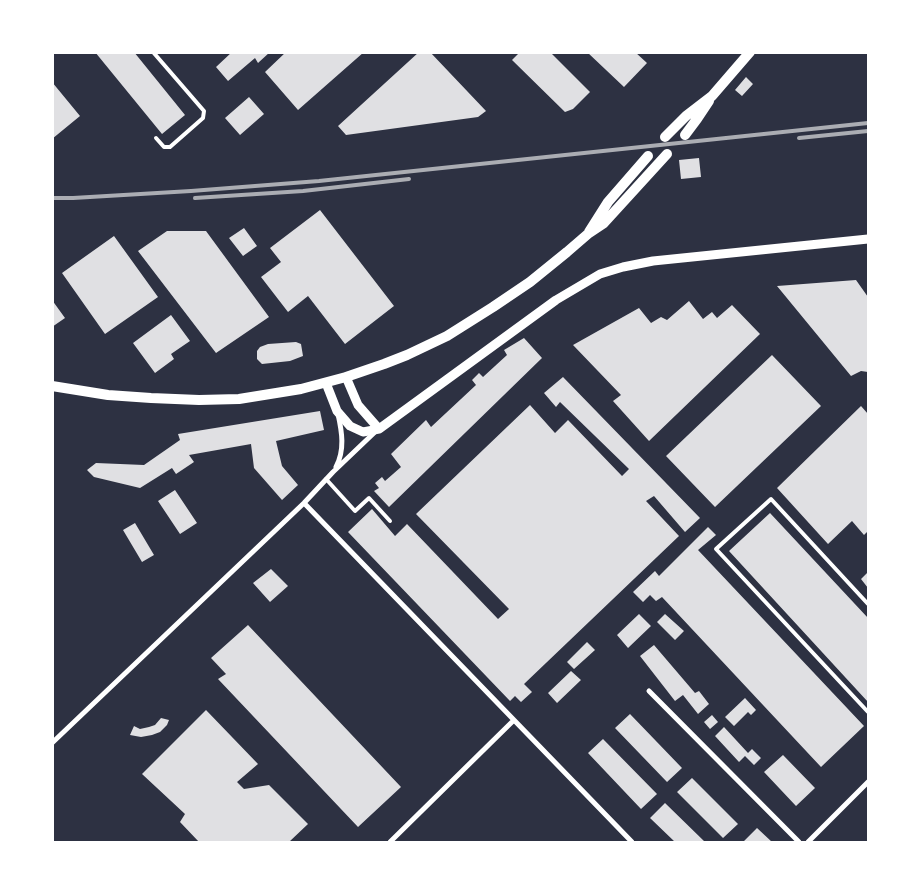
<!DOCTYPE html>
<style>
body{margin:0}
#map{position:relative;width:921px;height:895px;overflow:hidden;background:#2d3142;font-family:Signika,sans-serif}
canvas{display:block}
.frame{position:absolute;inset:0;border:54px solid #fff;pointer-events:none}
</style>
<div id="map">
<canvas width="921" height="895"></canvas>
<div class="frame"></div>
</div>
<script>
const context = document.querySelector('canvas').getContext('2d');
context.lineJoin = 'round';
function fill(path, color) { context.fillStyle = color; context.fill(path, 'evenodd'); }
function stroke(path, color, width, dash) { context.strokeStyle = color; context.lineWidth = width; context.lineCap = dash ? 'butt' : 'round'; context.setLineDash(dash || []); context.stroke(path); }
const building = new Path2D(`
 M95,52H134L185,115L162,134Z
 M232,52H270L258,63L255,58L228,81L216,67Z
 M286,52H364L298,110L265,72Z
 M419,52H430L486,111L478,117L346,135L338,126Z
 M520,52H550L590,92L573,109L565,112L512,60Z
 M587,52H635L647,63L624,87Z
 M746,77L753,84L742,96L735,90Z
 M52,82L80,116L52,139Z
 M249,97L264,114L240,135L225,118Z
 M699,158L701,177L681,179L679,160Z
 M320,210L394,306L345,344L308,296L288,312L261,277L281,262L270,248Z
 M244,228L257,246L243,256L229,238Z
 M167,231H206L269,317L216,353L138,251Z
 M114,236L158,297L105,334L62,273Z
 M856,280L868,297V372L861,371L851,376L777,286Z
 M52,300L65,318L52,327Z
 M689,301L703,319L712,312L717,318L732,305L760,334L649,441L613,401L621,395L573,345L639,308L651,323L661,317L667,320Z
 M171,315L190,341L171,354L174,359L155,373L133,343Z
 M524,338L542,358L389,507L374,491L379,488L375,483L382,477L385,481L401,467L391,454L426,420L431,427L476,385L472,380L479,373L483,377L507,355L504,350Z
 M296,342L301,344L303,356L290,361L262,364L257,359V351L260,347L268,344Z
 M772,355L821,406L715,507L666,456Z
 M563,377L700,518L685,532L654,496L646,501L679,536L524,684L532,692L521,702L515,696L510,701L348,532L372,509L395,536L407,524L498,619L509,609L416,514L530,405L555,433L568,420L622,476L629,469L560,402L556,407L544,393Z
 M861,406L868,414V531L864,535L852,521L828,544L777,488Z
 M320,411L324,430L276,441L282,466L298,485L282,500L254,468L251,444L189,455L194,462L176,474L172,468L140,488L94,477L87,470L96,463L144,465L180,440L178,434Z
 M175,490L197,523L180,534L158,501Z
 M770,513L868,618V682L867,684L868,685V702L729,551Z
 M135,523L154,555L142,562L123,530Z
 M708,527L716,535L698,550L864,726L821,767L662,597L656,601L650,595L643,602L633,592L655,571L659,576Z
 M271,569L288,586L270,602L253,583Z
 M868,572V588L861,579Z
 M639,614L651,626L628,648L617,635Z
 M665,614L684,631L675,640L657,622Z
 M248,625L401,787L358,827L218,679L226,674L211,658Z
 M587,642L595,650L574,669L567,662Z
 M654,645L695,693L699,691L709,704L698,714L683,695L675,701L640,656Z
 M571,671L581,680L557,703L548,693Z
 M745,698L756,710L751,715L748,712L734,726L725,717Z
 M206,710L258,764L237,782L244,789L269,785L308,824L289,842H199L180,822L185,814L142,774Z
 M630,714L682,768L667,782L615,728Z
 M712,715L718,722L710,729L704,722Z
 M161,718L169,720L167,725L160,732L152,735L141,737L130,735L134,726L140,729L149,727L155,725Z
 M724,727L748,753L752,749L761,758L754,765L745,756L739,762L715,736Z
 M603,739L657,794L641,809L588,753Z
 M783,755L815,788L796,806L764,772Z
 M692,778L738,824L723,838L677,792Z
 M665,803L705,842H675L650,818Z
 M757,828L772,842H743Z`);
const service = new Path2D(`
 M153,52L204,111L203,118L170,147H164L156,138
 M326,479L355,511L369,498L390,521
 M868,604L771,499L716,549L868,712`);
const minor = new Path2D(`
 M336,467C345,450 342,432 338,414
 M304,503L632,842
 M649,691L799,842
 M52,743L304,503L333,472L376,431
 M390,842L514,720
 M808,842L868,782`);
const tertiary = new Path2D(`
 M346,377L358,405L379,429
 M326,383L337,411L350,426L363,432L379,429L556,300L600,274L623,267L653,261L868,239`);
const secondary = new Path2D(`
 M685,135L697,119L709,101
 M665,137L686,116L712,96L750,52
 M589,232L608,202L648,156
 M52,386L108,395L151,398L199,400L239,399L301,389L346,377L384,364L407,355L447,336L493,307L530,282L567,252L589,233L604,223L667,154`);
const rail = new Path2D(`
 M799,138L868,131
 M52,198H73L191,191L319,181L868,123
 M195,198L303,191L409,179`);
fill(building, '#e0e0e3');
stroke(service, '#fff', 4);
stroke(minor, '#fff', 5);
stroke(tertiary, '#fff', 9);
stroke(secondary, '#fff', 10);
stroke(rail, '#abadb3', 4);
</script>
